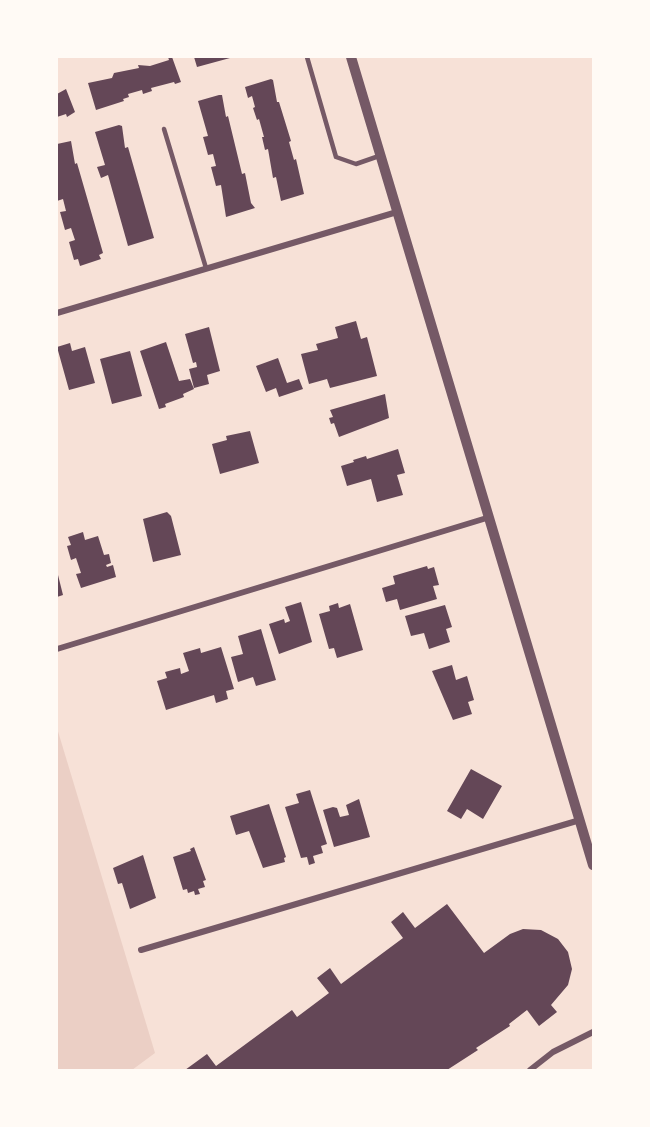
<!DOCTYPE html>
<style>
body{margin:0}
#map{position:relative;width:650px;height:1127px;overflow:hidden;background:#f7e1d7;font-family:"Varela Round",sans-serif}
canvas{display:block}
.frame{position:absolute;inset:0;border:58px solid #fffaf5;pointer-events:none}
</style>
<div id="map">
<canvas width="650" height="1127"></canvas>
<div class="frame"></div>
</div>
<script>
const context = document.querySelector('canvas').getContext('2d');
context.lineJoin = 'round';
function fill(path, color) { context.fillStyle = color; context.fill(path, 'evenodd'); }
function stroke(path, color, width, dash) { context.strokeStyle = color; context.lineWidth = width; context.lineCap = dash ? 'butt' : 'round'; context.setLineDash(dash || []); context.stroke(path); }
const green = new Path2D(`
 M57,728L155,1053L132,1070H57Z`);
const building = new Path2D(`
 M168,57H172L181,82L175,84L174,82L151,88L152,91L143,94L142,90L128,94L129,97L123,99L124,101L96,110L88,83L112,78L114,73L139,68L138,65L150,66L169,60Z
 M194,57H230V58L197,67Z
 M271,79L273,80L277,102H279L291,141L289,142L294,160L296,159L304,194L281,201L276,177L273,178L268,149L265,150L262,137H264L259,119L257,120L253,108L255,107L252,96L248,98L245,87Z
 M66,89L75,112L67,117L66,114L57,117V94Z
 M219,95H222L226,117L228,116L242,174L245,173L251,203L255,208L226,217L221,185L216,186L211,167L216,166L213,154L208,155L203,137L208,136L198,101Z
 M119,125L122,126L125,148L128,147L154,238L128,246L108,175L101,178L97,167L105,165L95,132Z
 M71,141L75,164L77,163L103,253L99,255L101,259L80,266L78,259L74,260L69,242L75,240L71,228L65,230L60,212L66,211L63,199L57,201V144Z
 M356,321L361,339L367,337L377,376L330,388L327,379L309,384L301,354L318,350L316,344L338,338L335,327Z
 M209,327L220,371L207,375L209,384L194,388L189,369L197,367L196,362L193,363L185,334Z
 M166,342L179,381L190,379L194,389L183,394L184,397L165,404L166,407L159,409L140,351Z
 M70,343L72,351L85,347L95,383L69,390L57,347Z
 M130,351L142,396L112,404L100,359Z
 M278,358L287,383L299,379L303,389L279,397L276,388L266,392L256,366Z
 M385,394L389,418L339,437L334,423L331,424L329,418L333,417L330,410Z
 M250,431L259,463L220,474L212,444L227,440L226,436Z
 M398,449L405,473L397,475L403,495L377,502L371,479L347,486L341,466L354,462L353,460L366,456L367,459Z
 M167,512L171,516L181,555L153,562L143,519Z
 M83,532L85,540L98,536L104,555L109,554L111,563L106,565L107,567L113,565L116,577L81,588L76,574L81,573L76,558L71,560L67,546L71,545L68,537Z
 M427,566L428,569L434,567L439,585L433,586L437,599L400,610L397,599L386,602L382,588L395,584L393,576Z
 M58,575L63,595L57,597V576Z
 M301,602L312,642L279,654L269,624L284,619L285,623L290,621L285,607Z
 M338,603L339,608L350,604L363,650L337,658L334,648L329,649L319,614L330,611L329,606Z
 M445,605L452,627L446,629L450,642L429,649L424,633L411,636L405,616Z
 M261,629L276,680L256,686L253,677L238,682L231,657L243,654L238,636Z
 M221,647L234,689L226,691L228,699L216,703L214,695L166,710L157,681L167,678L165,672L180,668L181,674L189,671L183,653L200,648L201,653Z
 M452,665L456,680L467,676L474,700L468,702L472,714L453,720L432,671Z
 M471,769L502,786L483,819L467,809L461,819L447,811Z
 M310,790L327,844L321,846L323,853L313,856L315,863L309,865L307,857L301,858L285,807L299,803L296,794Z
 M359,799L370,837L334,847L323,810L333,807L337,808L340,817L349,815L346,805Z
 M269,804L286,857L284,858L285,862L263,868L249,831L236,835L230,816Z
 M194,847L206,880L203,881L205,887L198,889L200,894L195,895L194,891L188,893L187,889L183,890L173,857L191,851L190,849Z
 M143,855L156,898L130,909L122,883L118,884L113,868Z
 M447,904L484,953L510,934L523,929L541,930L558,939L568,952L572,969L568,985L551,1005L557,1012L539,1026L527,1010L509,1024L510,1026L476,1048L478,1050L447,1070H185L207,1054L216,1066L292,1010L297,1017L329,993L317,978L330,968L341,984L403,938L391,922L403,912L415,928Z`);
const service = new Path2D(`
 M307,57L336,157L356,164L379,156
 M164,129L206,268`);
const minor = new Path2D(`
 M57,313L397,212
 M57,649L490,517
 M141,950L580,820
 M530,1070L553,1052L593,1032`);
const tertiary = new Path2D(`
 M351,57L593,865`);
fill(green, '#ebcfc5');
fill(building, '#644757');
stroke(service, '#755966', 4.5);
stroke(minor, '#755966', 6);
stroke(tertiary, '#755966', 10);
</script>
